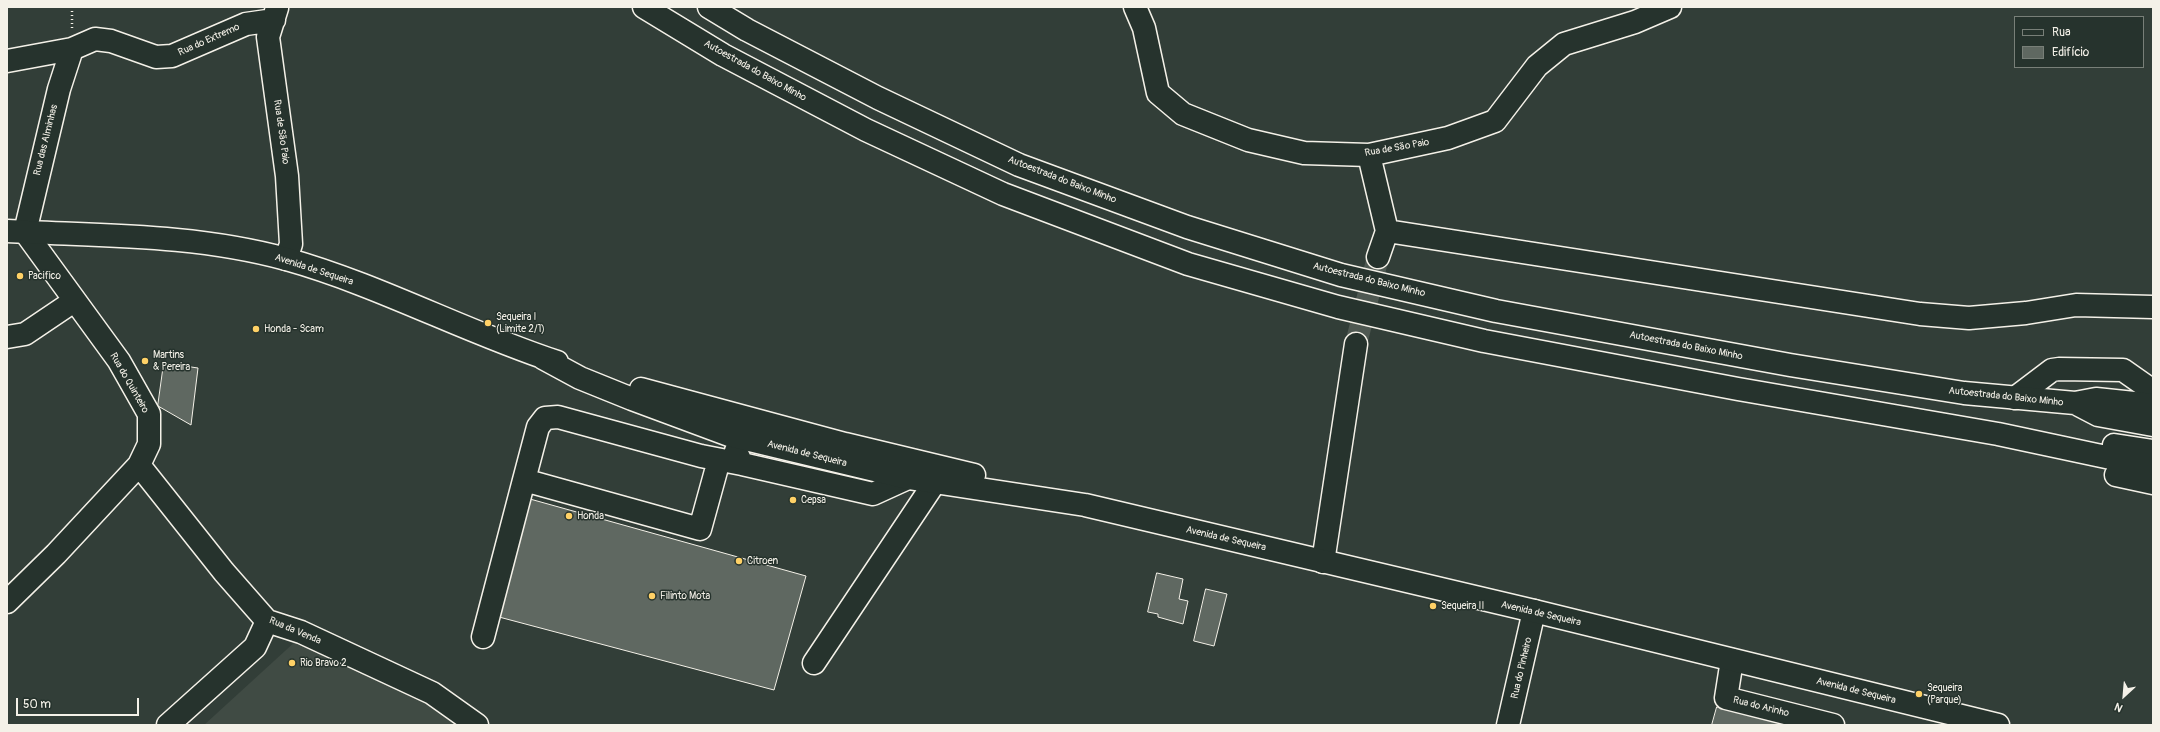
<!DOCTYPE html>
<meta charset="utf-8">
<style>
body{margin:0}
#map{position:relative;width:2160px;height:732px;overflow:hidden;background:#323e38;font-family:Pangolin,sans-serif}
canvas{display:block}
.frame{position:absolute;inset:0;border:8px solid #f4f1e8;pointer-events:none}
.legend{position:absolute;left:2014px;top:16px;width:130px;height:52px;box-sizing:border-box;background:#26332d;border:1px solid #787f78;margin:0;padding:5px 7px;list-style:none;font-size:12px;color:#f4f1e8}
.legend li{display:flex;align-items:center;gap:8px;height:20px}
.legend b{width:20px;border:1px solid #787f78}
.north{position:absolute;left:2104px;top:676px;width:40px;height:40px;-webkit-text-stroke:3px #26332d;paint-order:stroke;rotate:206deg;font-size:11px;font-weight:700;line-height:16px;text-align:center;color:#f4f1e8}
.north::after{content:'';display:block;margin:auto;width:14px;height:18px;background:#f4f1e8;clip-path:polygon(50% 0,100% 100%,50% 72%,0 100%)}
.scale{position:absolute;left:16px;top:698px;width:123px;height:18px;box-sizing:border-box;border:2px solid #f4f1e8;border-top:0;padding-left:5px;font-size:12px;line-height:14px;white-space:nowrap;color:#f4f1e8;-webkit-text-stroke:3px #26332d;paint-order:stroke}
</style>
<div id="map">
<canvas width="2160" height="732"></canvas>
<div class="frame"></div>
<ul class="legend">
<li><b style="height:5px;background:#26332d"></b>Rua</li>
<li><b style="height:11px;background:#5f6861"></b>Edifício</li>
</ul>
<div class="north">N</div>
<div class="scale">50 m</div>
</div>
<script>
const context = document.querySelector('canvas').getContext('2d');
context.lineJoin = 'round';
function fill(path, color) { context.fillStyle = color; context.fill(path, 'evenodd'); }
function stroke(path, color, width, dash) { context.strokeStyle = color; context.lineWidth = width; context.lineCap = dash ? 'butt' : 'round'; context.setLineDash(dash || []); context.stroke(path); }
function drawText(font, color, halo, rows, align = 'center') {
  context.font = font + ' Pangolin,sans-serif'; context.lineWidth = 3; context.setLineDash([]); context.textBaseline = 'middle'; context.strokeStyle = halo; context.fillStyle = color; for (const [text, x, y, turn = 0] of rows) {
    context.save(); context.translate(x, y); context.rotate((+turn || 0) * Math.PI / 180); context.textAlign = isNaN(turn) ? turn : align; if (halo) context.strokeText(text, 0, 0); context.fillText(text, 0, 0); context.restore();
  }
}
const built = new Path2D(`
 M297,640L430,703L461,725H204Z`);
const building = new Path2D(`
 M164,363L198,368L191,425L158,406Z
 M530,499L806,576L774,690L499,617Z
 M1157,573L1183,579L1179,599L1188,601L1183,624L1158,617V614L1148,612Z
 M1206,589L1227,594L1214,646L1194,641Z
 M1717,707L1793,725H1712Z`);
const minorTunnel = new Path2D(`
 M1356,344L1378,257`);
const path = new Path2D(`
 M72,7V29`);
const minor = new Path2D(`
 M1135,7L1144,28L1158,93L1183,114L1248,140L1304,153L1369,155L1448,138L1495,121L1537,66L1564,44L1635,22L1670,7
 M277,8L268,37L287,176L291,244L286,259
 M7,61L72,49L95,39L111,41L156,57L172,56L246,24L274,20
 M1369,155L1387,231L1378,257
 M1387,231L1920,314L1969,318L2026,313L2076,305L2153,307
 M7,337L25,334L74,301
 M2015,398L2052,370L2059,369L2123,370L2153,391
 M736,451L742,464L873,494L908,478
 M719,460L700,529L524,480L538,427L545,418L558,417L701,456L742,464
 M139,465L224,572L267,621L301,632L432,693L477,725
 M1323,562L1356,344
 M7,602L56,554L139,465L149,444V414L119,361L25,232L59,89L72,49
 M483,637L524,480
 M1732,660L1726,698L1833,725
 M814,663L935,482
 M168,725L255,647L267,621
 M1508,725L1534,611`);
const major = new Path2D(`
 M7,231C100,236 195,234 286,259C379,285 465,332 557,362
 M543,358L580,378L632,399L729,435L908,478L1085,505L1534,611L1998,725
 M641,389L845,444L974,475`);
const highway = new Path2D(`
 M644,7L723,55L866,130L1003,194L1188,264L1338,307L1484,341L1738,389L1998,434L2153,467
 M709,7L747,30L878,98L1019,165L1187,227L1341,275L1496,311L1790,365L1964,393L2075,403L2096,399L2153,405
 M2075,403L2098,415L2153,425
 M2114,445L2153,451
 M2116,475L2153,483`);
const markers = [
 [20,276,4,"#ffd166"],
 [488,323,4,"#ffd166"],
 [256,329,4,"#ffd166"],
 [145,361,4,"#ffd166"],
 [793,500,4,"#ffd166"],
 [569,516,4,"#ffd166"],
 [739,561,4,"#ffd166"],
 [652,596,4,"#ffd166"],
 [1433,606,4,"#ffd166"],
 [292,663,4,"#ffd166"],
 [1919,694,4,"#ffd166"]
];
const streetNames = [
 ["Rua do Extremo",209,40,-24],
 ["Autoestrada do Baixo Minho",755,71,29],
 ["Rua de São Paio",281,132,82],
 ["Rua das Alminhas",46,140,-76],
 ["Rua de São Paio",1397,148,-10],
 ["Autoestrada do Baixo Minho",1062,180,21],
 ["Avenida de Sequeira",314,270,18],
 ["Autoestrada do Baixo Minho",1369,280,14],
 ["Autoestrada do Baixo Minho",1686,346,11],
 ["Rua do Quinteiro",129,383,60],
 ["Autoestrada do Baixo Minho",2006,397,6],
 ["Avenida de Sequeira",807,454,14],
 ["Avenida de Sequeira",1226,539,13],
 ["Avenida de Sequeira",1541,614,13],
 ["Rua da Venda",295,631,23],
 ["Rua do Pinheiro",1522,668,-77],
 ["Avenida de Sequeira",1856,691,14],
 ["Rua do Arinho",1761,707,14]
];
const poiNames = [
 ["Pacifico",28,276],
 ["Sequeira I",496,317],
 ["(Limite 2/1)",496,329],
 ["Honda - Scam",264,329],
 ["Martins",153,355],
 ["& Pereira",153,367],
 ["Cepsa",801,500],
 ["Honda",577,516],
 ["Citroen",747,561],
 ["Filinto Mota",660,596],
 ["Sequeira II",1441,606],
 ["Rio Bravo 2",300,663],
 ["Sequeira",1927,688],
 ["(Parque)",1927,700]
];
fill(built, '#404b44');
fill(building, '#5f6861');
stroke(building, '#f4f1e8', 1);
stroke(minorTunnel, '#4f5952', 22, [22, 11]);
stroke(minor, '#f4f1e8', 25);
stroke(major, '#f4f1e8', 25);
stroke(highway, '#f4f1e8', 25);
stroke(path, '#f4f1e8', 2.5, [1, 3]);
stroke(minor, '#26332d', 22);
stroke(major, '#26332d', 22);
stroke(highway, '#26332d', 22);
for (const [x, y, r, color] of markers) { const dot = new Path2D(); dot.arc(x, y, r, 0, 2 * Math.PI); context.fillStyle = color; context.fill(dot); stroke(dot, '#26332d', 1.5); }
drawText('10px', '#f4f1e8', '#26332d', streetNames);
drawText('10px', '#f4f1e8', '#26332d', poiNames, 'left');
</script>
